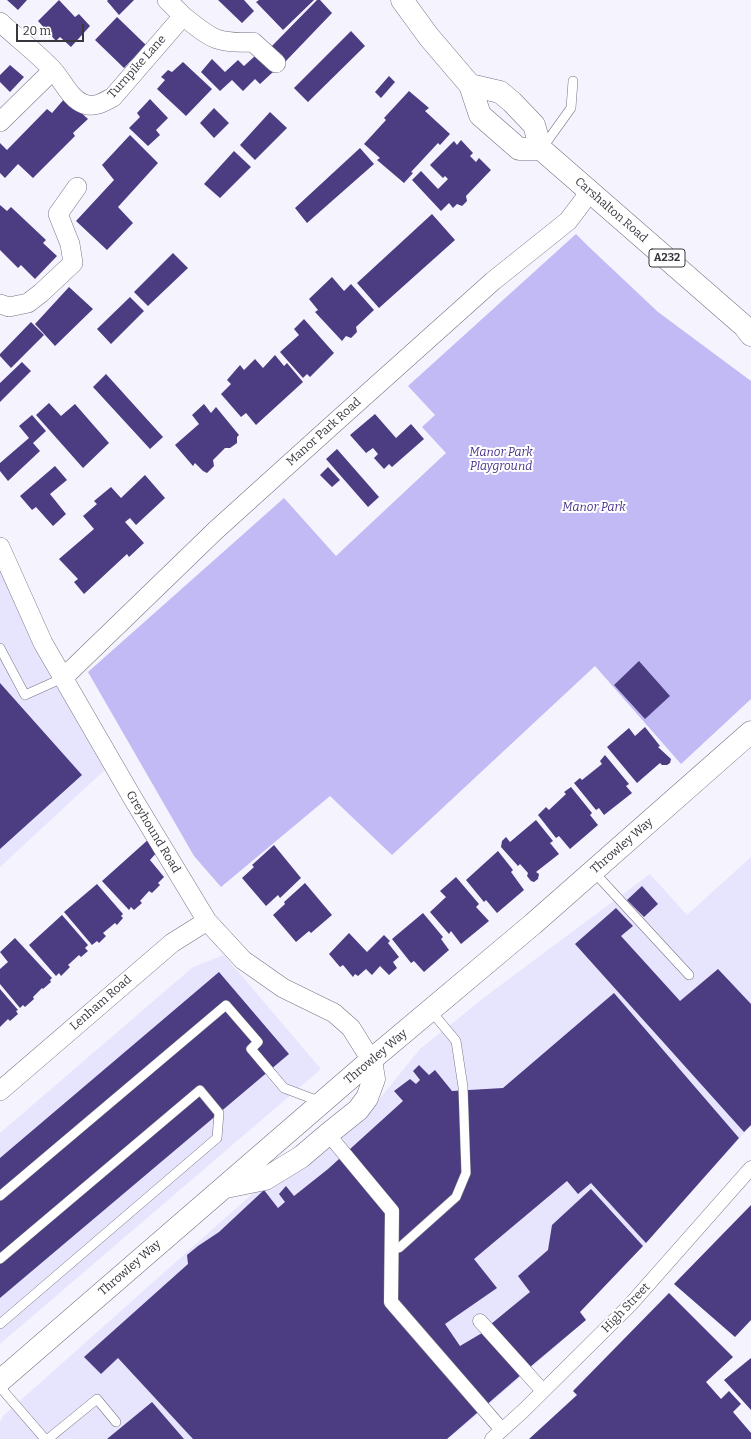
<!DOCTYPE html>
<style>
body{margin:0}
#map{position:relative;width:751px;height:1439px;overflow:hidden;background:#f4f3fe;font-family:Bitter,serif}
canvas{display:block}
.scale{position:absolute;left:16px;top:24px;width:68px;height:18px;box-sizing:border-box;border:2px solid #38373e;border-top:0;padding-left:5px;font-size:12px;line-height:14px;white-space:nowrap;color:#38373e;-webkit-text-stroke:3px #fff;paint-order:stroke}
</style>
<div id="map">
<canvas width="751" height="1439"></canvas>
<div class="scale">20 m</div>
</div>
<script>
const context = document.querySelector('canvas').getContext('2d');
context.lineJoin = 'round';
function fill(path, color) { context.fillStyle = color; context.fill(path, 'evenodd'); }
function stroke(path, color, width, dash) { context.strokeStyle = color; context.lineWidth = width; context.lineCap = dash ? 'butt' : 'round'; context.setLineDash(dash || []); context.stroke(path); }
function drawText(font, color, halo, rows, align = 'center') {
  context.font = font + ' Bitter,serif'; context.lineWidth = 4; context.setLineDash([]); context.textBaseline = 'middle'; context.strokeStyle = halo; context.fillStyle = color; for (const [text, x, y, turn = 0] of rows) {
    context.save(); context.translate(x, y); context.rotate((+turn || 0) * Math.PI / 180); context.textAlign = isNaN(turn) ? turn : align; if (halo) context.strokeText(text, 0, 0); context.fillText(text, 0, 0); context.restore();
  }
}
const built = new Path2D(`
 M0,565L51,678L109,766L0,867Z
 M751,857V1125L646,1243L580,1312L586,1320L457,1432L447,1439H0V1422L3,1416L261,1186L292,1176L377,1102L420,1049L490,993L650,874L687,915Z
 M224,955L321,1069L0,1344V1133L193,967Z`);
const green = new Path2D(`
 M576,234L589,247L658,312L751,381V699L681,764L595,666L392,855L330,796L221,887L194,856L88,672L284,498L336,556L446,453L422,427L435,415L408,386Z`);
const building = new Path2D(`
 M7,0H27L18,10Z
 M59,0L75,17L79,14L90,26L71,47L60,37L56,41L38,21Z
 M108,0H134L119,15L107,1Z
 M218,0H244L254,11L242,23Z
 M259,0H314L283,30L256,2Z
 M317,0H320L332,13L285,62L271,47Z
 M117,17L146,45L124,68L95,40Z
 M351,31L365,46L308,102L294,88Z
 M256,55L273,72L260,84L255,79L243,91L232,80L220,91L201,72L212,59L225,72L238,60L244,66Z
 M183,62L212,89L186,116L157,89L165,80L161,77L168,70L172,72Z
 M10,65L24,77L10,92L0,82V75Z
 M389,76L395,82L381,98L375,92Z
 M409,91L429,108L425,111L450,134L440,145L438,143L411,172L413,173L404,183L377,160L380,158L364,144L386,120L384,118Z
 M65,98L88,119L73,133L75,136L33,178L18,164L5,178L0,173V143L7,150L47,109L52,113Z
 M150,99L168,118L156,130L160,135L148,146L129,128L140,117L137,113Z
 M214,108L229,123L214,138L200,123Z
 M270,112L287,128L255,160L240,145Z
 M130,135L158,163L118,207L133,223L107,250L76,221L114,180L102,165Z
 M461,140L473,153L470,156L476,162L479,158L491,170L466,196L467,201L462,206L457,204L453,208L449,203L441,211L412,180L421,171L438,189L448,179L445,176L443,178L430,165L454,141L457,145Z
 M360,148L374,164L307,223L295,208Z
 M234,151L251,167L220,198L204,184Z
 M0,205L7,211L11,207L46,240L43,243L57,256L35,279L21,265L18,268L0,250Z
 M432,214L455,240L379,308L357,283Z
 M173,253L188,268L148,306L134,292Z
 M332,277L344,291L351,284L374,310L356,327L357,332L351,338L346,336L342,341L315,312L318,310L309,299Z
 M69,287L93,309L55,346L35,324Z
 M130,297L144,311L111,344L97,329Z
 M304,319L334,353L310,377L307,374L303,378L280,352L299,335L294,329Z
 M31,322L44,335L11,368L0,356V354Z
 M275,355L284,366L287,363L303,382L256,425L246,413L241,417L221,394L231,384L227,380L240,365L244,370L255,359L263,368Z
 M22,362L31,371L0,402V383Z
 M106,374L163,437L150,449L93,387Z
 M49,403L61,416L75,404L109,443L83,468L36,415Z
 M204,404L211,413L216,407L239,435L237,437V443L230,448H225L213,460L214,466L207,473L203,471L195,463L193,466L175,445L199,424L192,415Z
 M375,414L396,438L411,424L424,439L392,467L389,464L384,469L374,458L378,454L373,448L366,453L350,435Z
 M32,415L46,431L33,443L40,451L8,481L0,471V463L29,438L19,426Z
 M337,449L379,497L368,507L326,459Z
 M55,466L67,480L50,494L66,514L53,526L36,507L32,510L20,496Z
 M328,467L340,480L332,487L320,475Z
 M145,475L165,498L136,525L130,518L125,522L144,543L129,557L127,554L84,594L74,582L78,579L59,559L94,529L83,516L97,504L94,501L111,487L121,498Z
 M639,661L670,696L645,719L614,685Z
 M0,683L82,775L0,849Z
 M645,727L660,746L658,747L671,759L670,763L667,765H662L660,763L637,783L607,747L629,728L635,736Z
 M605,755L629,784L626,786L632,793L604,815L599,808L596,810L574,783L580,778L582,780L602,764L600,761Z
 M571,787L592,813L590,815L598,825L570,849L559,836L556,838L538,815L546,807L549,810L566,794L564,792Z
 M536,820L553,841L550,843L559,854L536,872L539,874L538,879L534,882L531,881L527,876L528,873L520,864L518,866L501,847L502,841L506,837L510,842Z
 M150,838L158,851L150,860L164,877L158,883L160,885L152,893L149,891L140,901L142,903L134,910L131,907L129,910L102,881Z
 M274,845L301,878L280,898L278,895L266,906L242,878L254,867L252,865Z
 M498,851L513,870L511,872L524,890L497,913L486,900L484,902L466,880Z
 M456,877L479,904L476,907L489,921L461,944L451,931L449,934L430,912L446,897L440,891Z
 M305,883L332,915L311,933L309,931L296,942L273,915L285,904L284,902Z
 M97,884L123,914L121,916L123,918L117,925L115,923L103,933L106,936L99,943L97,941L92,945L64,912Z
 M642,886L658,904L644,917L627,900Z
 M616,908L633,926L621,936L680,1001L718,969L751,1004V1125L744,1132L575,944Z
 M423,913L443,937L441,939L449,950L424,972L414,961L411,963L392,939Z
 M62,915L88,945L85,948L88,951L81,957L79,955L68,965L70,967L61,976L59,973L56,976L29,945Z
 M349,933L367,952L384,935L390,941L388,943L399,957L393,962L397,968L389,975L380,966L372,975L366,969L358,976L355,974L353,977L343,965L340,967L329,954Z
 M15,938L52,978L50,980L51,982L43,989L42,988L33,997L34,999L25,1007L23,1005L20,1008L0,984V969L8,962L0,952Z
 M219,972L289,1054L0,1298V1158Z
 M0,989L18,1010L16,1011L18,1014L10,1021L8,1019L0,1027Z
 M614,993L739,1138L646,1243L591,1183L578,1194L567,1181L474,1259L497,1288L445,1324L460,1346L482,1333L522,1374L447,1439H193L118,1358L101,1374L84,1357L188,1264L187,1255L198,1246L219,1232L264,1190L278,1208L285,1202L279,1194L286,1186L294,1196L328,1169L403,1101L394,1091L410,1079L416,1084L420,1080L413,1071L419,1065L429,1075L435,1070L452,1091L503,1088Z
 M591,1189L643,1246L580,1312L586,1320L530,1367L491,1324L530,1292L518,1276L548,1250L552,1225Z
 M751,1205V1320L735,1337L674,1284Z
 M669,1293L733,1357L706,1382L721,1399L729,1391L741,1404L733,1412L751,1433V1439H529L577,1395L573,1391Z
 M751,1358V1410L724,1380Z
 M152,1402L184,1439H107Z`);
const service = new Path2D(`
 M543,147L571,108L573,81
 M0,648L25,695L63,678
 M593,871L689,975
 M0,1196L226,1005L258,1042L251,1049L284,1088L321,1102
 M399,1248L456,1197L466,1173L463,1087L456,1041L431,1011
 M0,1259L200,1090L219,1113L217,1138L0,1324
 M0,1387L45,1439
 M48,1439L97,1399L116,1422`);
const pedestrian = new Path2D(`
 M328,1134L392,1211L391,1302L502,1430
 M480,1321L543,1391
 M492,1439L523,1411L630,1305L751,1168`);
const minor = new Path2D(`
 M167,0L183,16
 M0,22C17,38 37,53 53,70C63,81 70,99 84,104C95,108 104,102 113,97L183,16C211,38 215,44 253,42L276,63
 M0,122L53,70
 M0,304L9,307L28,303L41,293L73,263L70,244L58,214L77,187
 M0,547L43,643L132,797L207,921L243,960L283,988L334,1013L351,1028L371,1060
 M63,678L216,530L330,427L493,281L568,221L590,192
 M0,1091L172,943L207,921`);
const secondary = new Path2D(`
 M226,1187L265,1179L301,1157L328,1134L358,1110L367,1098L374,1079L371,1060
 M0,1381L371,1060L533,924L751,732`);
const trunk = new Path2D(`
 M402,0L429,37L470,85L480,115L519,149H541
 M470,85L500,92L512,102L534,125L541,149L744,326L751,335`);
const shields = [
 [667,258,36]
];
const shieldNames = [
 ["A232",667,258]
];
const streetNames = [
 ["Turnpike Lane",137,67,-48],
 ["Carshalton Road",611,210,41],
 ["Manor Park Road",324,432,-42],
 ["Greyhound Road",153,832,59],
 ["Throwley Way",622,846,-41],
 ["Lenham Road",101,1003,-41],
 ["Throwley Way",376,1057,-40],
 ["Throwley Way",130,1268,-41],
 ["High Street",626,1308,-46]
];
const parkNames = [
 ["Manor Park",501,453],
 ["Playground",501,467],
 ["Manor Park",594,508]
];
fill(built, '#e7e5fe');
fill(green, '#c2baf4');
fill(building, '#4c3d82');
stroke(service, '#767584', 10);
stroke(pedestrian, '#767584', 15);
stroke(minor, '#767584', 20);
stroke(secondary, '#767584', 23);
stroke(trunk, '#767584', 23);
stroke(service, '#fff', 9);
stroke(pedestrian, '#fff', 14);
stroke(minor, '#fff', 19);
stroke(secondary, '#fff', 22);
stroke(trunk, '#fff', 22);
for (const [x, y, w] of shields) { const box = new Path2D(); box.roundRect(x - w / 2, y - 9, w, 18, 3); context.fillStyle = '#fff'; context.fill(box); stroke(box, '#38373e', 1); }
drawText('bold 11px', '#38373e', null, shieldNames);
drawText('12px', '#38373e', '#fff', streetNames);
drawText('italic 12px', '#4a328c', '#fff', parkNames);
</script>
